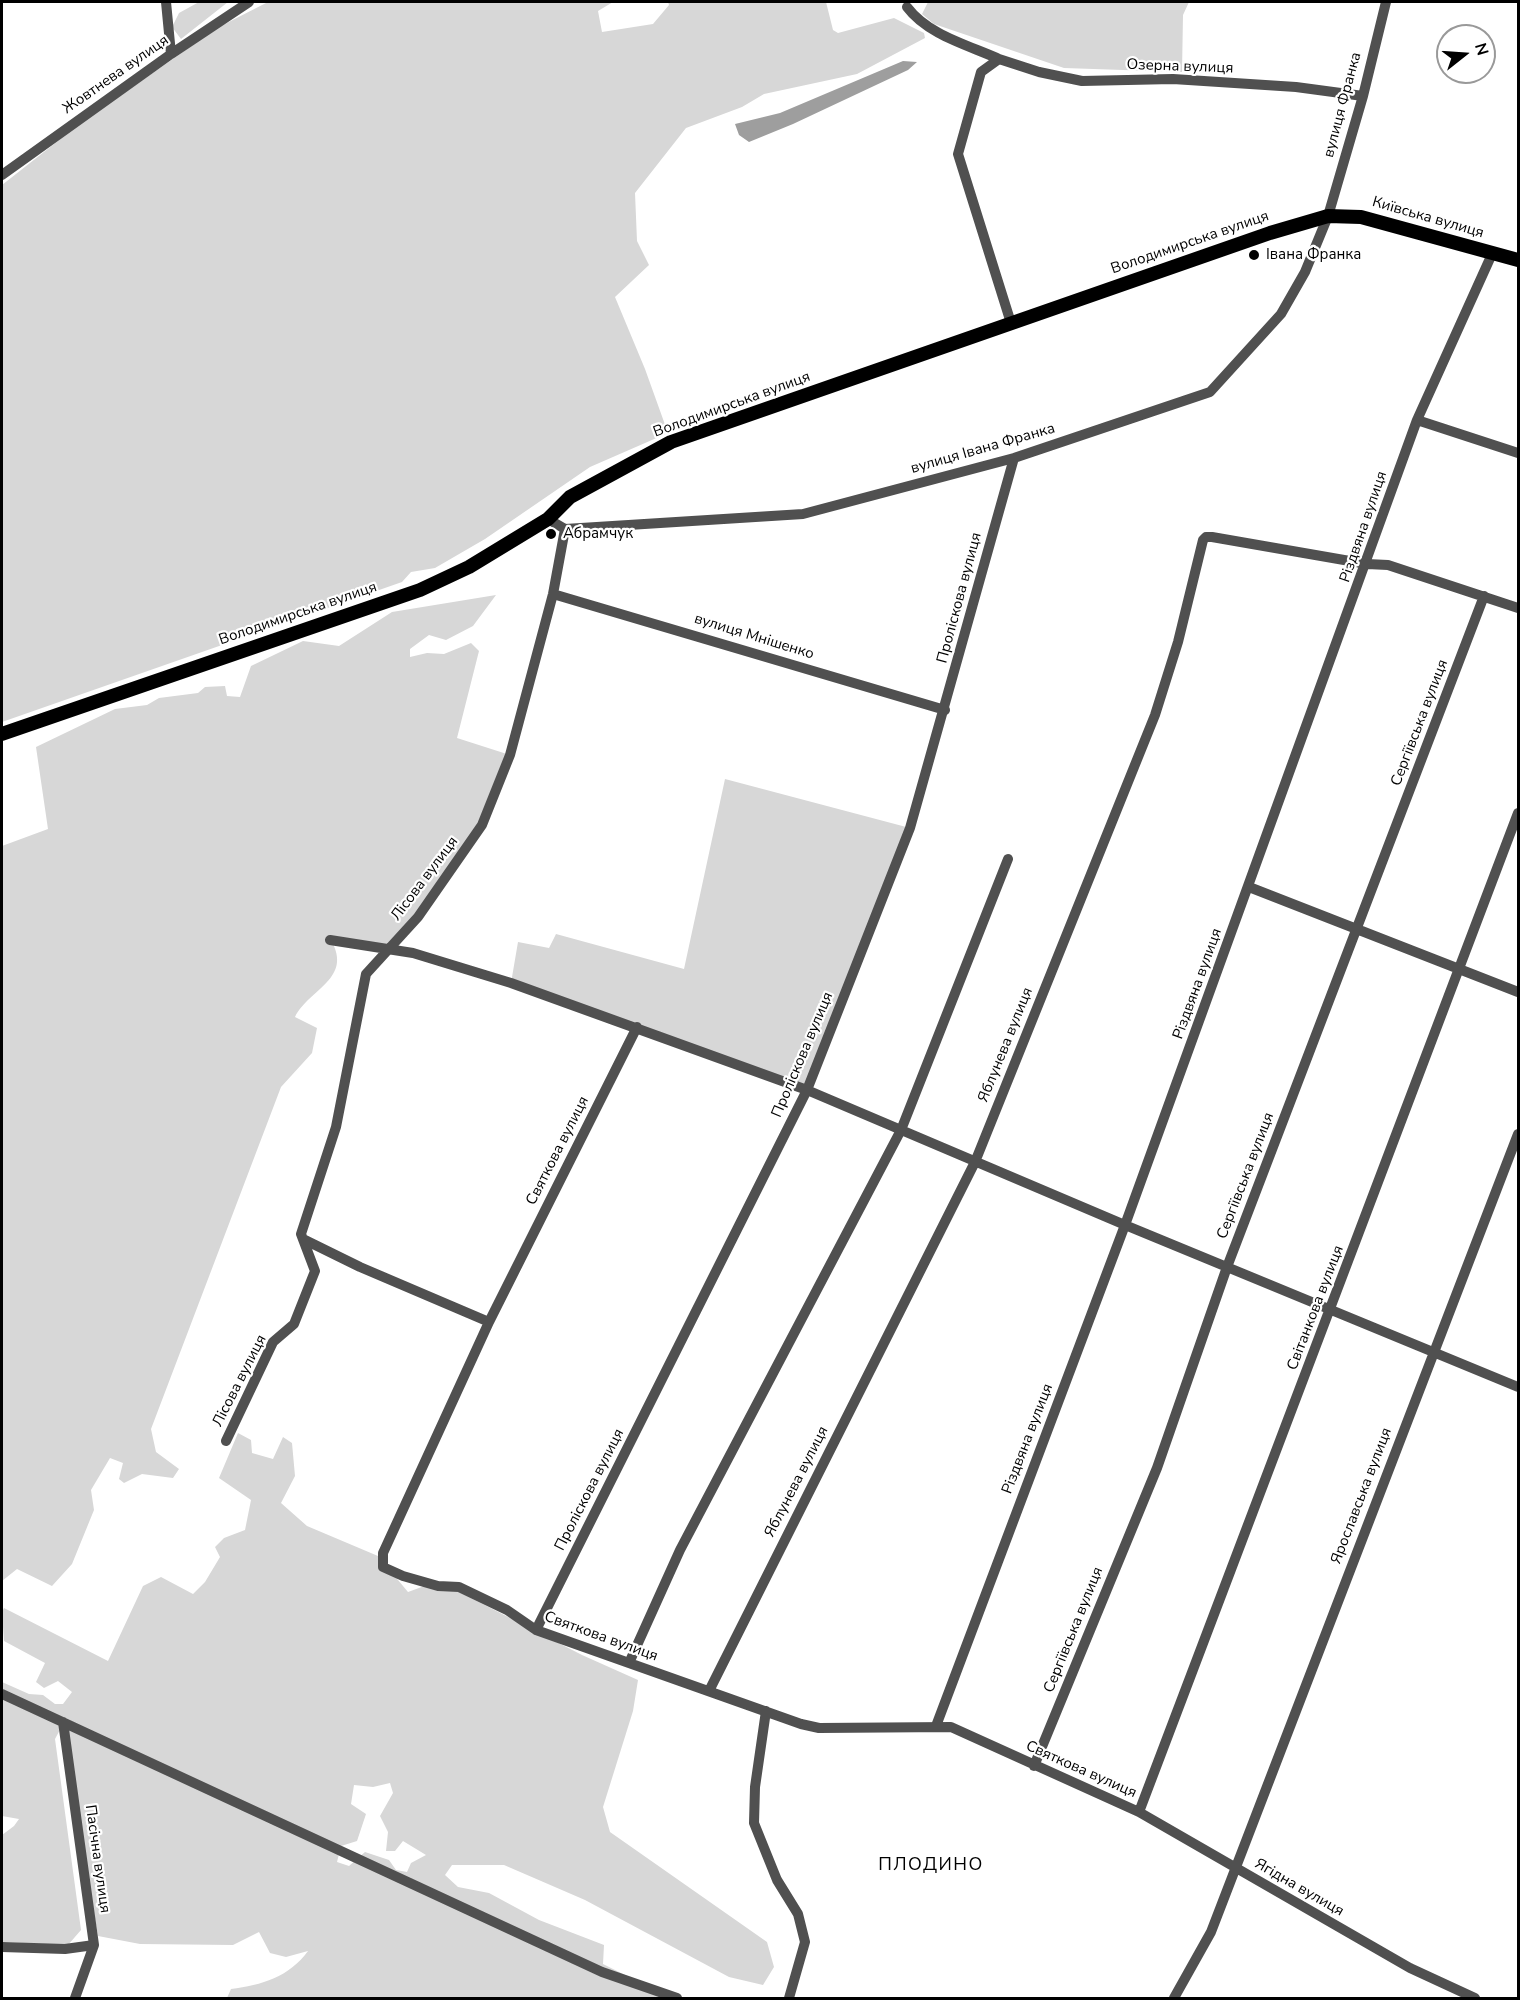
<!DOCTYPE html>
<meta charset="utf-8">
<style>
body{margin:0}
#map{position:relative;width:1520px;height:2000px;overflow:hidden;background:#fff;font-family:"Nunito Sans",sans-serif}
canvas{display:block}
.frame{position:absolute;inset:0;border:3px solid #000;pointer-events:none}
.north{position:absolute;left:1436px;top:24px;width:60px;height:60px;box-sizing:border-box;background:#fff;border:2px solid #999;border-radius:50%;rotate:73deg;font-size:16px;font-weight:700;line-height:24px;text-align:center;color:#000}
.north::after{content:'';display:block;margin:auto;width:21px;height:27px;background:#000;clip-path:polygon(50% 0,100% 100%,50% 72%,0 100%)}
</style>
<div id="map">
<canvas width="1520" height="2000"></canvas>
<div class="frame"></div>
<div class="north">N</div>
</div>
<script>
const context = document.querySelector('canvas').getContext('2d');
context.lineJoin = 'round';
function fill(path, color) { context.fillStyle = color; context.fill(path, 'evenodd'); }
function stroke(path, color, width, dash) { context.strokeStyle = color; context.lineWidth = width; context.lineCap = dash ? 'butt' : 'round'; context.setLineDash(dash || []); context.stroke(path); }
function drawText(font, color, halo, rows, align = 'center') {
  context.font = font + ' "Nunito Sans",sans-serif'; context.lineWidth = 4.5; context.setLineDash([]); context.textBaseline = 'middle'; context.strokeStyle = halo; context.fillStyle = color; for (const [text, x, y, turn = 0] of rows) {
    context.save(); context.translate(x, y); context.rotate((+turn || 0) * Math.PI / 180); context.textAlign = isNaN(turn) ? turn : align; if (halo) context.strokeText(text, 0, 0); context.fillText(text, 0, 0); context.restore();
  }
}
const green = new Path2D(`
 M199,2H228L181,39L172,27L179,13Z
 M268,2H613L598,11L602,32L653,24L669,5L668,2H826L833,30L838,33L894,18L924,33L925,38L857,74L764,94L742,107L686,128L635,193L637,241L649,265L615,297L645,369L668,433L590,467L485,539L435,568L411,572L402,582L2,722V185L82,122L219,27Z
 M928,2H1189L1183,15L1182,72L1064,68L934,24L922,14Z
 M496,595L473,626L446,640L429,635L410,649V657L427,653L444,654L471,643L479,651L457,738L510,755L482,825L392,948L331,940C353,979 310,988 295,1017L317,1028L312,1053L281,1087L151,1429L156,1452L179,1469L173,1478L142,1474L124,1483L119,1479L123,1463L110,1458L91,1490L94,1510L72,1564L52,1586L17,1569L2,1581V846L48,829L36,747L115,709L147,705L159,698L198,693L205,687L225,686L227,696L240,697L251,666L303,641L339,646L392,612Z
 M725,779L910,828L807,1090L511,983L518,942L549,948L556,934L684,969Z
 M238,1433L251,1440L252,1453L273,1459L283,1437L292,1443L295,1476L281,1503L307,1526L378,1556L408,1592L438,1581L582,1655L638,1680L633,1711L603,1807L610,1832L767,1942L774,1967L763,1985L729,1977L585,1900L504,1865H452L445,1875L458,1887L489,1893L539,1920L604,1945L603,1964L671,1998H227L231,1989C262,1985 289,1977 308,1951L286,1957L270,1953L259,1932L233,1945L140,1944L98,1936L62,1726L55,1739L81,1930L68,1945L2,1942V1835L14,1826L19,1819L2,1816V1682L29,1694L43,1695L55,1704H63L72,1692L58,1681L44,1688L36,1682L45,1663L4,1641L2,1612L4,1608L108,1661L143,1586L161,1577L193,1594L205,1582L220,1557L215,1547L224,1538L245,1530L251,1500L219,1478ZM390,1783L393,1793L380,1816L388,1832L386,1851H395L403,1841L426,1855L411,1863L407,1872L396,1870L389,1860L365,1852L349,1866L337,1862L341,1846L357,1841L366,1814L351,1804L354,1785L373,1787Z`);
const water = new Path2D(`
 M903,61L917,62L908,70L793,124L749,142L739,135L735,124L780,113Z`);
const minor = new Path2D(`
 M166,2L171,54
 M907,7C928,35 968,45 999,59
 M2,175L171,54L249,2
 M1011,323L958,154L981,72L999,59L1039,72L1082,81L1173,79L1296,87L1363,96
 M1417,420L1518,453
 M548,519L565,529L803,514L1014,458L1210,392L1281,314L1305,272L1328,216L1363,96L1386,2
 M553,594L945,710
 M1249,887L1518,992
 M330,940L413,953L511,983L807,1090L1125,1225L1518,1387
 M637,1027L489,1322L383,1553V1567L403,1576L438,1586L459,1587L507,1610L536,1630L801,1724L819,1728L951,1727L1139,1812L1410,1968L1475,1998
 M303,1239L360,1267L489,1322
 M226,1441L273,1342L294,1324L315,1271L301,1234L336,1127L366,974L418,917L482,825L510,755L553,594L565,529
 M536,1630L807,1090L910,828L1014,458
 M629,1663L680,1550L901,1130L1008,859
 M709,1691L975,1162L1155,715L1178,642L1203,540L1206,537H1212L1367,564L1388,565L1518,608
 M2,1694L602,1972L677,1998
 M766,1711L755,1787L754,1823L777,1880L798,1914L805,1942L789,1998
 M63,1722L94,1945L75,1998
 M936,1726L1125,1225L1417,420L1492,254
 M1034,1766L1157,1468L1227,1267L1484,596
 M1139,1812L1518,813
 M2,1947L65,1949L94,1945
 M1174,1998L1211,1932L1518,1134`);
const major = new Path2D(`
 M2,734L420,590L469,567L548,519L570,497L671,442L1270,233L1328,216L1361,217L1518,260`);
const markers = [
 [1254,255,6,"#000"],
 [551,534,6,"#000"]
];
const streetNames = [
 ["Озерна вулиця",1180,67,2],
 ["Жовтнева вулиця",116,75,-35],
 ["вулиця Франка",1343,105,-75],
 ["Київська вулиця",1428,218,16],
 ["Володимирська вулиця",1190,243,-19],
 ["Володимирська вулиця",732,405,-20],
 ["вулиця Івана Франка",983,449,-16],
 ["Різдвяна вулиця",1364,527,-71],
 ["Проліскова вулиця",960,598,-75],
 ["Володимирська вулиця",298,614,-19],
 ["вулиця Мнішенко",754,637,17],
 ["Сергіївська вулиця",1420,723,-69],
 ["Лісова вулиця",425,879,-53],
 ["Різдвяна вулиця",1198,984,-70],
 ["Яблунева вулиця",1006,1045,-68],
 ["Проліскова вулиця",803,1055,-67],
 ["Святкова вулиця",558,1151,-63],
 ["Сергіївська вулиця",1246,1176,-69],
 ["Світанкова вулиця",1316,1308,-69],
 ["Лісова вулиця",240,1381,-63],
 ["Різдвяна вулиця",1028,1439,-69],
 ["Яблунева вулиця",797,1482,-63],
 ["Проліскова вулиця",590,1490,-63],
 ["Ярославська вулиця",1362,1496,-69],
 ["Сергіївська вулиця",1074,1630,-68],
 ["Святкова вулиця",601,1637,20],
 ["Святкова вулиця",1081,1770,24],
 ["Пасічна вулиця",97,1859,82],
 ["Ягідна вулиця",1299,1888,30]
];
const poiNames = [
 ["Івана Франка",1266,255],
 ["Абрамчук",563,534]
];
const quarterNames = [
 ["ПЛОДИНО",931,1866]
];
fill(green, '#d7d7d7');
fill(water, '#9e9e9e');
stroke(minor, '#505050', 10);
stroke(major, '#000', 14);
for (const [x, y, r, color] of markers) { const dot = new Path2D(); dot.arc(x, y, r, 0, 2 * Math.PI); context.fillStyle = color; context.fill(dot); stroke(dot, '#fff', 2); }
drawText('15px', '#000', '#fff', streetNames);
drawText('15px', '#000', '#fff', poiNames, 'left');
context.letterSpacing = '1.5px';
drawText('18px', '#000', '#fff', quarterNames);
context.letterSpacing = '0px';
</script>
